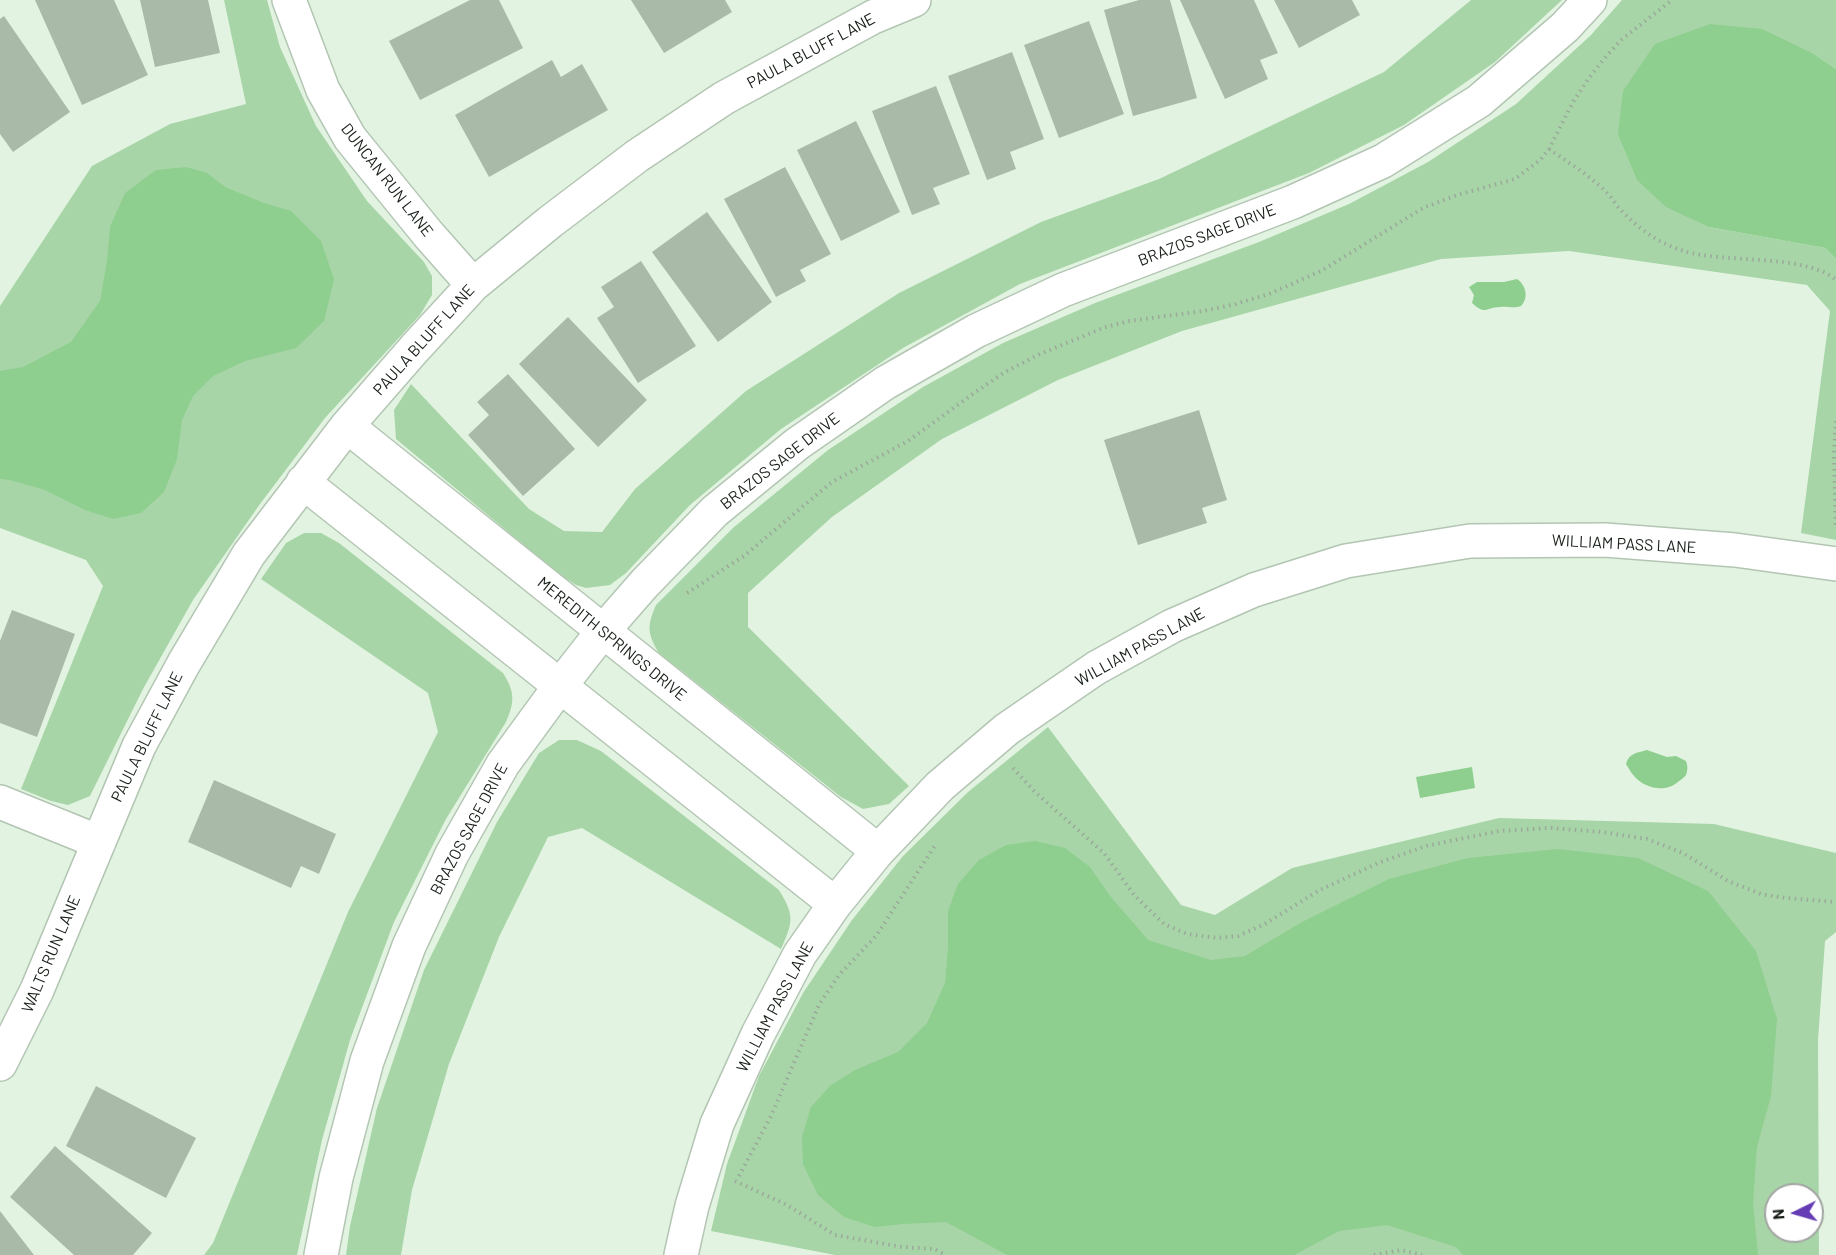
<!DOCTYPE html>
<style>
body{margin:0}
#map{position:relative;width:1836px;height:1255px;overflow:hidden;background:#e2f4e1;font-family:Barlow,sans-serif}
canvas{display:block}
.north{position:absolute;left:1764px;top:1183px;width:60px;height:60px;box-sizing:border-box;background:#fff;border:2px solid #a2a5a2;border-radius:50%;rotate:265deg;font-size:16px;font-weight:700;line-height:24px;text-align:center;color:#171e17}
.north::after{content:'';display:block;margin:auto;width:21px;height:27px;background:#653cb4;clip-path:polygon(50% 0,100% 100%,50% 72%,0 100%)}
</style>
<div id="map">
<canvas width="1836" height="1255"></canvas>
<div class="north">N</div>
</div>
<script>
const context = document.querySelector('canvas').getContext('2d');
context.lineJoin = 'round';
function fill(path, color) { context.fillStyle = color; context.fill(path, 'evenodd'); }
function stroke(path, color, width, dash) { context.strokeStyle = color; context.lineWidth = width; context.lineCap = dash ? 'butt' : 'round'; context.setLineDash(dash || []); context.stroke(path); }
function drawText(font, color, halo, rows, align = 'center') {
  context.font = font + ' Barlow,sans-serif'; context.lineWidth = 6; context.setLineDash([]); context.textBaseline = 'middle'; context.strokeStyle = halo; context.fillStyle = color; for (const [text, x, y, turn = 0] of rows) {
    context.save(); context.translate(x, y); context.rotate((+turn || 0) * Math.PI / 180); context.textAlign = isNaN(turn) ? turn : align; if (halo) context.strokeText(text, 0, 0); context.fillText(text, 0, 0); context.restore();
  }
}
const green = new Path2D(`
 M224,0H267L280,47L316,126L367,201L424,262L432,276V295L420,315L325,418L260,504L193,600L143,689L90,796L68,805L51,801L21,789L103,586L86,560L0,528V306L92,166L170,124L246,104Z
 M1471,0H1562L1495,62L1404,125L1309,173L1020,284L903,348L781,429L690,505L626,573L610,585L586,588L576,585L559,574L396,439L394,410L411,384L529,509L564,531L602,532L635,489L746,391L899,293L1041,222L1159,179L1384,72Z
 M1622,0H1836V69L1814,54L1709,227L1825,248L1836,259V540L1801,533L1830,311L1807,285L1569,251L1441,259L1182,331L1058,380L942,439L832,517L748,593V627L909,786L889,804L863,809L841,797L659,653C647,633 647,626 656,605L734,527L828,450L923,387L1003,343L1095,303L1259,242L1349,204L1428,162L1516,104L1591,35Z
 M304,533H321L339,543L503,673C515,692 515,702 506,722L446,819L394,922L350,1040L322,1140L297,1255H204L213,1243L348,912L438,732L428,693L261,579L286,543Z
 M1048,727L1181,905L1215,915L1292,868L1499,818L1714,824L1836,853V932L1825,941L1818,1040L1819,1255H835L711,1231L727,1164L759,1076L803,993L852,920L903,856L968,792ZM1776,1195H1812V1231H1776Z
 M559,740H577L601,751L779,890C795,916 793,922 781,949L582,828L548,837L499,937L449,1064L412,1190L401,1255H346L350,1226L377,1108L424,970L497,822L539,753Z`);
const water = new Path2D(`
 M1710,24L1762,29L1814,54L1836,69V259L1825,248L1709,227L1666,207L1637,180L1618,134L1623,91L1655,44Z
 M186,167L207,173L225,187L264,203L291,211L321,241L334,279L324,321L296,348L245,361L213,376L193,396L182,420L177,459L164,492L141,513L113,519L85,510L45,490L10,480L0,479V371L23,367L71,342L100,301L107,261L110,227L125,193L156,170Z
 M1517,279C1526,285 1529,298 1521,306C1513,309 1508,306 1500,307C1486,307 1486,316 1472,303L1474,295L1469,287L1477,282H1504Z
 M1647,750L1667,757L1676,756L1686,761C1687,764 1688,768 1687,771C1687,776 1682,779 1678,782C1666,792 1649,789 1638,780C1633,776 1629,769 1626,764C1629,753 1637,753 1647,750Z
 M1472,767L1475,788L1420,798L1416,777Z
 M1035,841L1065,848L1090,867L1110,896L1148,940L1211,960L1245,956L1302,922L1389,879L1468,858L1558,849L1638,858L1708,891L1756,951L1777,1019L1771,1096L1757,1147L1753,1203L1758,1255H1463L1456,1247L1387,1225L1339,1231L1294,1255H1007L946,1222L903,1224L875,1227L844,1217L818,1195L803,1164L802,1137L811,1107L830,1086L855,1070L898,1052L927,1023L945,983L948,948V911L958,884L979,860L1006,845Z`);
const building = new Path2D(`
 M35,0H114L148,75L82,105Z
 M140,0H208L220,53L155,67Z
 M470,0H499L523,48L420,100L389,41Z
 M631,0H725L732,12L664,53Z
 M1139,0H1170L1197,98L1133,116L1104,10Z
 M1180,0H1254L1278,53L1260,60L1268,79L1225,99Z
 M1274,0H1352L1360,15L1299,48Z
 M4,16L70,112L13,152L0,134V19Z
 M1089,21L1124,114L1059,138L1024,45Z
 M1012,52L1044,139L1010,152L1016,169L987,180L948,76Z
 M552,60L561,77L582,64L608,110L489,177L455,115Z
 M936,86L970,174L933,188L940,204L912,215L872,111Z
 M856,121L900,212L841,241L797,150Z
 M785,167L831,254L800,270L806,281L776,297L724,199Z
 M707,212L772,302L718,342L652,252Z
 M641,261L696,346L638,383L597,318L614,307L601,287Z
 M568,317L647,400L598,447L519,364Z
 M508,374L575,449L523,496L468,435L489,415L477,402Z
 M1199,410L1227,500L1202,508L1207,523L1138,545L1104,440Z
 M12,610L75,634L37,737L0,723V641Z
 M214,780L336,834L319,874L301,866L291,888L188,842Z
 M96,1086L196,1138L166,1198L66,1146Z
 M55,1146L152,1233L133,1255H74L10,1197Z
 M0,1211L34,1255H0Z`);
const path = new Path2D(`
 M1549,149C1569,163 1591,176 1608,194C1612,198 1615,204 1619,208C1636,227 1659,244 1684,251C1726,264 1804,253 1836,280
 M1836,421L1834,454L1836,529
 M687,593L744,556L832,482L908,441L977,391L1005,372L1040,354L1103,328L1129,321L1203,311L1236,304L1269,294L1321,271L1423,208L1457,195L1515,179L1540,160L1549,149L1573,102L1589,78L1603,60L1621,40L1672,0
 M1013,768L1035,792L1104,853L1134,895L1164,924L1187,934L1217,938L1238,936L1265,924L1318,891L1378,863L1426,846L1499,831L1551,828L1602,832L1647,839L1683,853L1728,881L1761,894L1785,898L1836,902
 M739,1176L771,1116L819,1005L839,975L876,936L936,844
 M735,1181L787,1205L835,1235L902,1247L934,1249L946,1255
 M1374,1255L1401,1250L1422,1255`);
const minor = new Path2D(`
 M289,0L323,90L350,138L428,234L473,285
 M347,426L878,851
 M303,482L835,904
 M0,802L99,842
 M0,1064L37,990L139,746L184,663L249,554L347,426L415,348L473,285L550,222L637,156L724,98L873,17L914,0
 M681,1255L692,1206L717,1124L758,1034L800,954L835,904L878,851L940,786L1007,729L1096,668L1172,626L1254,590L1346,561L1470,541L1605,540L1735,550L1836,564`);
const tertiary = new Path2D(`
 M321,1255L336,1178L367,1061L409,946L452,854L503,764L560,686L603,631L645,583L715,511L797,444L885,383L976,331L1063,290L1293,202L1383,161L1479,101L1565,27L1590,0`);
const streetNames = [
 ["PAULA BLUFF LANE",811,51,-28],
 ["DUNCAN RUN LANE",387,180,52],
 ["BRAZOS SAGE DRIVE",1207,235,-21],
 ["PAULA BLUFF LANE",424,340,-48],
 ["BRAZOS SAGE DRIVE",780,461,-38],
 ["WILLIAM PASS LANE",1624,544,3],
 ["MEREDITH SPRINGS DRIVE",612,639,39],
 ["WILLIAM PASS LANE",1140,647,-29],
 ["PAULA BLUFF LANE",147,737,-64],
 ["BRAZOS SAGE DRIVE",469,829,-62],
 ["WALTS RUN LANE",51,954,-67],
 ["WILLIAM PASS LANE",775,1007,-62]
];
fill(green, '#a8d5a7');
fill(water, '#8ece8e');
fill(building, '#a9bba8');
stroke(minor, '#b3c5b3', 36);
stroke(tertiary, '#b3c5b3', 36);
stroke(path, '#9aa99a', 4, [1.5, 4.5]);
stroke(minor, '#fff', 33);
stroke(tertiary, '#fff', 33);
drawText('16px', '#171e17', '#fff', streetNames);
</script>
